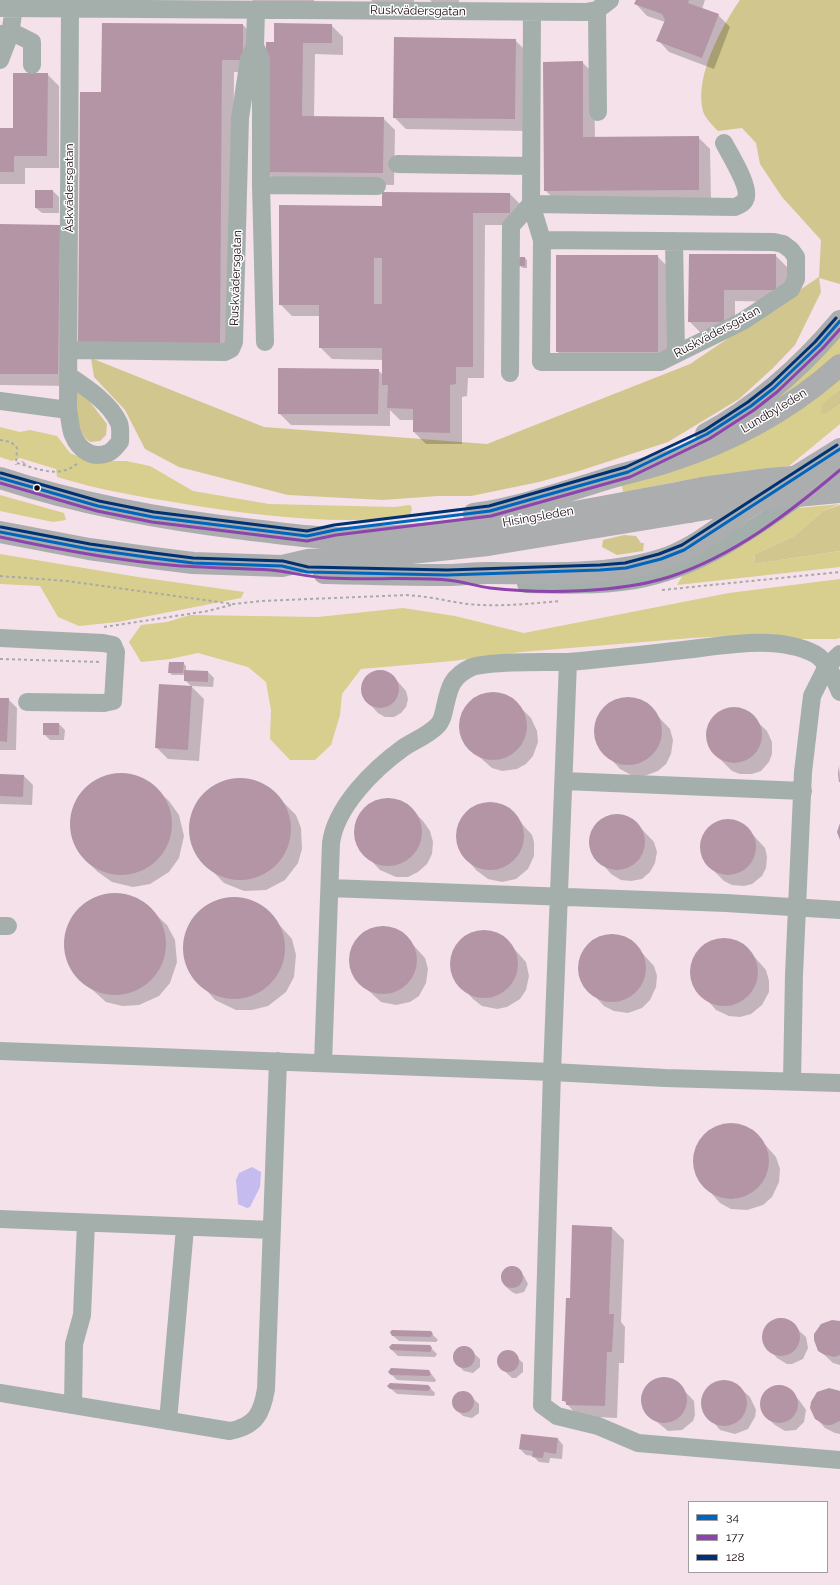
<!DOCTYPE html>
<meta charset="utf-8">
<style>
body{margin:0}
#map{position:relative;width:840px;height:1585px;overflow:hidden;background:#f4e1ea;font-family:Raleway,sans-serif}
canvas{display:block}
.legend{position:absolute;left:688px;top:1501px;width:140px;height:72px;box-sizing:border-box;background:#fff;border:1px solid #a39c9f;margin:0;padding:5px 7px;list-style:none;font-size:12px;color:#190710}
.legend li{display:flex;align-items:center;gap:8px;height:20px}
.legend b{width:20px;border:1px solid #a39c9f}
</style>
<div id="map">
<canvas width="840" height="1585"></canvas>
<ul class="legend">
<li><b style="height:5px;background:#0065bd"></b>34</li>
<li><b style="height:5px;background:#8e44ad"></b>177</li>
<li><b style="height:5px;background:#003273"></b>128</li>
</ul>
</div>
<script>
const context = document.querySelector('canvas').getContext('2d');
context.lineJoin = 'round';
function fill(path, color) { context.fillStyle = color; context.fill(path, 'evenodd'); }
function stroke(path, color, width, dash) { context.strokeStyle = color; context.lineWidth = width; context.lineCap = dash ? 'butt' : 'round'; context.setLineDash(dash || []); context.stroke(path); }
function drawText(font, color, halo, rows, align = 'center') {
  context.font = font + ' Raleway,sans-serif'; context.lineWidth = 3; context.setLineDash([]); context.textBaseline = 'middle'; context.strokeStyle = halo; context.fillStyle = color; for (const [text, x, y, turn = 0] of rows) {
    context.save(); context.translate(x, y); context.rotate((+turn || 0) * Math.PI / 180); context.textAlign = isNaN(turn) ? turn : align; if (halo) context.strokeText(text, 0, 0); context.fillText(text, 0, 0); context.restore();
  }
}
const green = new Path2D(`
 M840,331V357L813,379L741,420Z
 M840,374V389L834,394L829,412L840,404V424L789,466L686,480L623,492L621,482Z
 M0,427L20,432L30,430L57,436L70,453L88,461H126L150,466L193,491L269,504L395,507L410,505L412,508L410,517C335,525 259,516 185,504C142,497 99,490 57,477L56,469L20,458L12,461L0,457Z
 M0,495L64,513L66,520L53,522L0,511Z
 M840,504L823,511L794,536L755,554L754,564L840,551V567L677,585L684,573L746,542L798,508Z
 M0,554L138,577L244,592L241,598L118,622L79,626L58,617L40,586L0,584Z
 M840,579V638L836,639H792L769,634L692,638L521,652L452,661L361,669L342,694L340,715L331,745L315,760H290L270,739L271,710L266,682L248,667L198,653L170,659L141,662L129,642L141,625L167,622L190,615L318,617L403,608L455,616L524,633L729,593Z`);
const forest = new Path2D(`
 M740,0H840V284L819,278L821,292L795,345L773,368L739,399L668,442L579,471L539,482L471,496H438L383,500L288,495L179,467L145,449L125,410L94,377L91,358L264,427L487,444L690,364L819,277L821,240L782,197L760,164L756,143L742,128L718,131C713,126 705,118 703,111C694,78 721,27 740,0Z
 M840,389V404L829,412L821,414L822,405Z
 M77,391L87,398L107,424L106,435L100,441L90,442C75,432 76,408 77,391Z
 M840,505V551L754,564L755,554L794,536L823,511Z
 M624,535L636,536L641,543H644L643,551L617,555L602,547L603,540Z`);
const water = new Path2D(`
 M252,1167L261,1172L260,1187L250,1207L247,1208L238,1204L236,1180L239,1173Z`);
const shadow = new Path2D(`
 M252,0H314V10H262Z
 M371,0H414V6H377Z
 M430,0H459V8L437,7Z
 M637,0H705L702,9L718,15L730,27L714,69L669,52L658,40L665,22L647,16L636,4Z
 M103,24L243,25L255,37V72H234L232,355L91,354L102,93Z
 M331,25L343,37V55L315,54L314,117L383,118L395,130L394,185L278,183L266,171L275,43Z
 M515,40L527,52V131L406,129L394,117Z
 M582,62L594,74L595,138L698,137L710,149L711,201L557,202L545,190Z
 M47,74L59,86V168H25V184H0V129H14Z
 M53,191L59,197V213H42L36,208Z
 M510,194L522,206V225H485L484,378H468L467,396L462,397V444H426L414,432V420H400L390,410V426L291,425L279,413L378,370L383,375V360L332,359L320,347V316H292L280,304L383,207Z
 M0,225L60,226L70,386L0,385Z
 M690,255H775L787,267V302L735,301V333H701L689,321Z
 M657,256L669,268V363H569L557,351Z
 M525,258L527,260V268H523L520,266Z
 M21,460L24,462L27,465L23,464Z
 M183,663L186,666V671L208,672L214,678L213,687L191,686L185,680V675H172L169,672Z
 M376,671H384L392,675L406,691L408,699L406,707L401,713L394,717H385L378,713L363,697L362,689L363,681L369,675Z
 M192,687L204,699L199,761L168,759L156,747Z
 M497,694L507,697L519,706L531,718L537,731L538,742L533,756L526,764L517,769L502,771L492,768L468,747L462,737L461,723L464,712L473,701L482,695Z
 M0,699H8L17,708L16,750H0Z
 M624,699L638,700L648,706L670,729L673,740L671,754L666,764L658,771L644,776H633L620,769L599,746L595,735L596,724L602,711L613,702Z
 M728,709H737L748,713L767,731L772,742V754L769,762L761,771L752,774H740L732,771L711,750L708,742V730L711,721L719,713Z
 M59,724L65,730L64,740H50L44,734Z
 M121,774L137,777L156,789L169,801L179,815L184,836L179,858L169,872L150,884L133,887L112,882L98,872L85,860L76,846L71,824L76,802L85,789L104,777Z
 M0,775L24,776L33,785L32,805L0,804Z
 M248,779L268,787L296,815L301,828L302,849L298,863L285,880L266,890L244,891L224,883L197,855L191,842L190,820L198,800L208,790L227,780Z
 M395,800L411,809L423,821L430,831L433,842L432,854L427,864L418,872L408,877H396L380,870L360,849L356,838V826L360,815L368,806L378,801Z
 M489,804L504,807L515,816L532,835L534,842V856L528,869L516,879L502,882L488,879L476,870L460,851L457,837L460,822L464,816L475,807Z
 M614,815L625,816L634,821L654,842L657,852L655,863L650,872L642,879L631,881L621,880L611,874L593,853L590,842L592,832L596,826L604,819Z
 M725,821L737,822L745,826L765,848L767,857L766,868L762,876L752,884L744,886L732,885L724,881L705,862L701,850L703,839L707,831L714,825Z
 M121,894L137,898L154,913L167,925L175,940L177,962L170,983L159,996L139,1005L122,1006L106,1002L76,975L66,955L65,938L72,917L84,905L104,895Z
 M228,898L250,901L265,909L292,939L296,955L294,977L286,992L268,1006L252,1010H236L215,1000L189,970L184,954L187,932L195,917L207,906Z
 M383,927L394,929L404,935L425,958L428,969L426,983L419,996L410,1002L396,1005L381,1002L360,983L352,971L350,960L352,949L358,940L369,931Z
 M484,931L498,934L507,941L526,962L529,976L526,990L520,999L507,1007L497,1009L482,1006L473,999L454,978L451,964L454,950L461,941L470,934Z
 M608,935L623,937L632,942L654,966L657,976L656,987L650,1000L642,1008L628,1013L614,1011L604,1006L582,982L579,971L580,961L586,947L594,940Z
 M720,940L735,941L745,946L766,970L769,981V992L762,1005L751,1014L740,1017L729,1016L716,1010L695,986L692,976L693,961L699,952L710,943Z
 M726,1124L739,1125L754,1132L776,1157L780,1169L779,1182L772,1197L763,1205L747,1210L731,1209L720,1203L697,1177L694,1165L695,1153L702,1138L711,1130Z
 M612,1228L624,1240L621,1322L625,1327L624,1363H619L617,1418L578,1416L563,1400L571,1299Z
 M514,1268L524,1276L528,1284L524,1292L516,1294L512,1292L505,1286L501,1277L505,1269Z
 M775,1320H787L806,1337L808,1348L803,1359L792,1364H787L777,1358L768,1348L765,1343L764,1332L770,1323Z
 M826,1322L840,1323V1365L833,1363L819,1350L821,1325Z
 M430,1332L438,1340L436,1342L399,1341L391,1334Z
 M429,1346L437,1354L435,1357L398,1356L392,1350Z
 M467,1347L480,1359V1367L473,1373L464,1371L458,1365L454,1357L458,1349Z
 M506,1351H510L523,1363V1372L516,1378H512L499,1366V1357Z
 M429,1371L436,1380L435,1382L397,1380L391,1374Z
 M668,1378L675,1381L694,1401L695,1415L693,1421L682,1430L668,1431L646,1413L643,1406L644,1391L654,1380Z
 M721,1381L735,1383L740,1388L750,1397L756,1410L755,1417L748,1429L735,1434L720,1430L702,1408L704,1393L708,1387Z
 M428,1386L435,1393L434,1396L397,1394L390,1388Z
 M779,1387L790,1391L799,1400L806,1410L804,1422L796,1430L785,1431L775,1425L765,1416L761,1406L762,1400L768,1391Z
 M466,1392L479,1404V1413L472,1418L463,1416L457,1410L453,1402L457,1394Z
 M840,1393V1434L835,1433L825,1428L816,1418Z
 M558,1439L563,1445L562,1459L550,1458L549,1463L539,1462L533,1456L526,1455L520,1449Z`);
const building = new Path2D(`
 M636,0H689L688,3L719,14L702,58L656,41L665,20L662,14L634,4Z
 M102,23L243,24V60H222L220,343L78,342L80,92H101Z
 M274,23L332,24V43H303L302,116L384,117L383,173L265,172L266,42H274Z
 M394,37L516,39L515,119L393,118Z
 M583,61V137L699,136V190L544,191L543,62Z
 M13,73H48L47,156H14V172H0V128H13Z
 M35,190H53V208H35Z
 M382,192L510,193V213H473V367H456V384L450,385V433L413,432V409L387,408L388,385H382V348H319V305H279V205L382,206ZM374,258H382V304H374Z
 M0,224L60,225L58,374H0Z
 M689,254H776V290H724V322H688Z
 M556,255H658V352H556Z
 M519,257H525V266H519Z
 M278,368L379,369L378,414H278Z
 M169,662H184L183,673H168Z
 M361 689a19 19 0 1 1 38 0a19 19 0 1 1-38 0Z
 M184,670L208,671V682L184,681Z
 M159,684L192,686L188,750L155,748Z
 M459 726a34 34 0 1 1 68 0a34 34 0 1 1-68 0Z
 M594 731a34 34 0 1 1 68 0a34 34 0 1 1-68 0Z
 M0,698H9L7,742L0,741Z
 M706 735a28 28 0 1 1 56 0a28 28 0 1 1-56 0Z
 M43,723H59V735H43Z
 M839,766L840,782H839L838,774Z
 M70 824a51 51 0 1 1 102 0a51 51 0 1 1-102 0Z
 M0,774L24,775L23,797L0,796Z
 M189 829a51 51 0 1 1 102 0a51 51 0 1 1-102 0Z
 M354 832a34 34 0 1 1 68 0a34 34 0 1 1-68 0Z
 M456 836a34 34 0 1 1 68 0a34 34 0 1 1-68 0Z
 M589 842a28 28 0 1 1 56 0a28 28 0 1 1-56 0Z
 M700 847a28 28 0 1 1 56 0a28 28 0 1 1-56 0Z
 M840,823V840L837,832Z
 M64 944a51 51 0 1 1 102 0a51 51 0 1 1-102 0Z
 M183 948a51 51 0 1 1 102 0a51 51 0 1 1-102 0Z
 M349 960a34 34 0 1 1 68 0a34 34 0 1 1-68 0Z
 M450 964a34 34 0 1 1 68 0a34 34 0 1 1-68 0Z
 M578 968a34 34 0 1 1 68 0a34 34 0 1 1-68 0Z
 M690 972a34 34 0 1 1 68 0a34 34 0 1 1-68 0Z
 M693 1161a38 38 0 1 1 76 0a38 38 0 1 1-76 0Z
 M572,1225L612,1227L609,1314H614L612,1352H607L605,1406L566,1405V1401H562L566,1298H570Z
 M501 1277a11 11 0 1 1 22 0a11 11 0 1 1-22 0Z
 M762 1337a19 19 0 1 1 38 0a19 19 0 1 1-38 0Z
 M832,1320L840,1321V1355L834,1357L823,1354L818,1351L814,1340V1334L821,1324Z
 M392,1330L431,1331L433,1334L430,1337L392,1336L390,1332Z
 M392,1344L430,1345L432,1348L430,1352L391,1350L389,1347Z
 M453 1357a11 11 0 1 1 22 0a11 11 0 1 1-22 0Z
 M497 1361a11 11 0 1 1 22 0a11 11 0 1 1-22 0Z
 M391,1368L429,1370L431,1374L429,1376L391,1375L388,1372Z
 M641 1400a23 23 0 1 1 46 0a23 23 0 1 1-46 0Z
 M701 1403a23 23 0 1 1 46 0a23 23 0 1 1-46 0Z
 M390,1383L428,1385L431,1388L428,1391L390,1389L387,1386Z
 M760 1404a19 19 0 1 1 38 0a19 19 0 1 1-38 0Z
 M829,1388L840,1391V1421L831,1425H825L815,1419L810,1408L811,1402L817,1392Z
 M452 1402a11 11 0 1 1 22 0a11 11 0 1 1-22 0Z
 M521,1434L558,1438L556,1454L544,1452L543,1458L532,1457L533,1451L519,1449Z`);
const path = new Path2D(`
 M0,440L11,442L17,448L16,465
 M17,463C38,469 60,479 78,463
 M0,576L67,581L233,604L262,601L406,595C427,596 447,601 467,604C498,607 529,604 560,601
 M662,590L840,572
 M104,627L208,611L231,605
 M0,659L101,662`);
const minor = new Path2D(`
 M0,8L586,12L597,10L610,0
 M597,10L598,112
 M532,12L531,204L542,240L541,362H660L743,321L791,289L796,279V257L791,250L783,244L774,242L542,240
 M0,34L18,35L32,42V65
 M255,46L261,59V185L265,342
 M0,60L10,34L14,8
 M397,164L531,166
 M261,185L377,186
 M674,241L676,353
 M69,350L225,352L231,349L234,342L240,118L249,59L255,46L256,10
 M510,373L511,226L531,204L735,207C739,205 743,204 745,200C752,189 730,155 724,143
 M69,376C87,388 110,403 119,423C121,428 120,436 120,442C117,445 113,451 108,453C92,459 79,450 73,435C70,428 70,418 68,410L70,0
 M0,401L68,410
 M526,584C562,585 599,586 635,580C698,569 751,531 801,495
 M0,638L103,643L113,645L116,652L113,701L104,703L27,702
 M840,692C835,680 827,661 815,654C775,633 718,647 674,651C639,655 604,659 568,662L552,1072L542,1405L557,1416L598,1426L638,1443L840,1460
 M564,781L803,791
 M330,888L726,903L840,910
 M0,926H8
 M0,1051L552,1072L665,1078L840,1083
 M323,1063L331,843C336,806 374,769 403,748C415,740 429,735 438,725C442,721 443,715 444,711C449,689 450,677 472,667C477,665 484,665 489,664C516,661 542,662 568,662
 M792,1081L794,975L803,772L812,696L827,666L840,654
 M0,1219L272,1230
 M0,1393L230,1431C256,1426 262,1413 266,1389L278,1061
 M73,1405L74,1344L82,1315L86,1223
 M168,1421L185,1228`);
const highway = new Path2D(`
 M706,434C758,406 802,366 840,321
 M0,478C82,505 166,520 252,530C280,533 309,538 338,538C461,538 583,510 703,488
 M790,480L840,449
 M474,514C518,508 561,493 603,480C624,473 646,469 667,462C730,442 791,409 840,365
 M0,532L89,549L153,558L193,563L282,566L308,560L382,556L488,545L689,512
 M324,573C365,574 405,575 446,575C460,575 474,573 488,573C545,573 614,577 669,557C703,544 730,518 761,499`);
const highwayBridge = new Path2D(`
 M703,488L769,479L840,473
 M689,512L765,499L840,492`);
const bus1 = new Path2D(`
 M0,478L98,506L153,517L307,536L335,530L490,511L628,472L707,434L751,406L774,388L819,345L840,321
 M0,532L89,549L153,558L193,563L282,566L307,572L447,575L600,570L626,568L661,559L684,550L840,449`);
const bus2 = new Path2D(`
 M0,483L97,511L152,522L307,541L336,535L491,516L630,477L709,439L754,410L777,392L822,349L840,329
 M0,537C56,549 113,560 170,565C203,568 237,568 271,570C290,572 308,577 328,578C367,580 407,577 447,580C461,581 475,586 490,588C543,594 618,593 669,577C734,556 789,513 840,470`);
const bus3 = new Path2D(`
 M1,473L99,501L154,512L307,531L334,525L489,506L626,467L705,430L748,402L771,384L815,342L836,318
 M1,527L90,544L154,553L193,558L283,561L308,567L447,570L600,565L625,563L659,554L682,545L837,445`);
const markers = [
 [37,488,3.5,"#190710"]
];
const streetNames = [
 ["Ruskvädersgatan",418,11,1],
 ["Åskvädersgatan",69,188,-90],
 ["Ruskvädersgatan",236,278,-88],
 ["Ruskvädersgatan",717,332,-28],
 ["Lundbyleden",774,411,-31],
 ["Hisingsleden",538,517,-10]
];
fill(green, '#d8ce8e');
fill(forest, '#d1c78e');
fill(water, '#c5bbee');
fill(shadow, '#0003');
fill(building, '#b395a6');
stroke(path, '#a8aaa9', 2, [3, 3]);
stroke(minor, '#a4afab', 18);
stroke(highway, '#abadae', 22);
stroke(highwayBridge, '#abadae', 22);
stroke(bus1, '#0065bd', 3);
stroke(bus2, '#8e44ad', 3);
stroke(bus3, '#003273', 3);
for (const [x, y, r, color] of markers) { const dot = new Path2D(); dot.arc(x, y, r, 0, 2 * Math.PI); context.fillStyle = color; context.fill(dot); stroke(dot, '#fff', 1.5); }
drawText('12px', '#190710', '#fff', streetNames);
</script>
